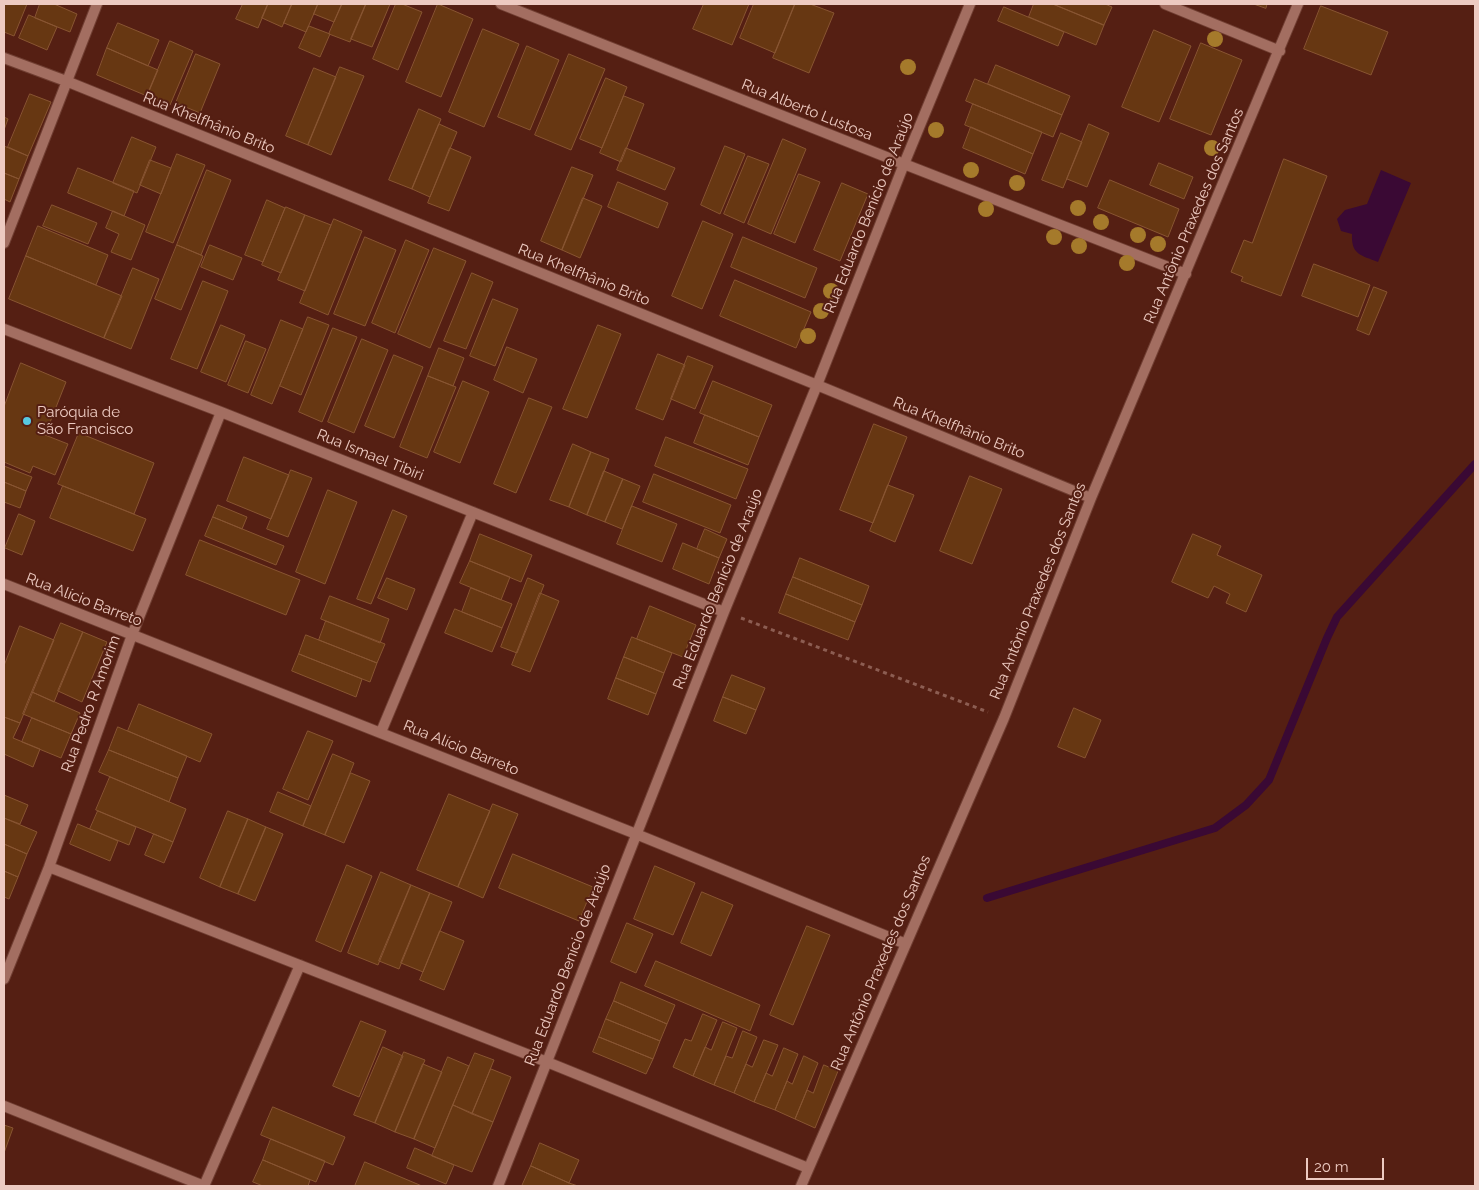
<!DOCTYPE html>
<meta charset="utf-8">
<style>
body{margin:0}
#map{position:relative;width:1479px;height:1190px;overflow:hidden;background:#551f13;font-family:Raleway,sans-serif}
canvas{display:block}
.frame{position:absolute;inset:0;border:5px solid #edcac1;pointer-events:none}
.scale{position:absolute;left:1306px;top:1158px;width:78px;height:22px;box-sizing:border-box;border:2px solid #edcac1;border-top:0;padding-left:6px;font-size:15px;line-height:18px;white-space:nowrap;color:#edcac1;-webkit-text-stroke:4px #551f13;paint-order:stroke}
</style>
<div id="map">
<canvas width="1479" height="1190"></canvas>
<div class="frame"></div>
<div class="scale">20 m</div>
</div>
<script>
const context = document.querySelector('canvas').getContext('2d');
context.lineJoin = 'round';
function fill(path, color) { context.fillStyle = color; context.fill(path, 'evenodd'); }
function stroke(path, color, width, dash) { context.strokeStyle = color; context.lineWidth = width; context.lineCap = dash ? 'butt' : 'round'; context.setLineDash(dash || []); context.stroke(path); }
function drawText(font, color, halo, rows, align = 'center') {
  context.font = font + ' Raleway,sans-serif'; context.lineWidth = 4; context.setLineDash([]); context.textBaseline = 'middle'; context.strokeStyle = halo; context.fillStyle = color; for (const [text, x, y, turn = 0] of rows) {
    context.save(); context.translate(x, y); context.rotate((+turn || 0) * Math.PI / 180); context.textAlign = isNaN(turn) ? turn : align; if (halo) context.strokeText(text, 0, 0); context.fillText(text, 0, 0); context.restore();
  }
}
const water = new Path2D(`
 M1381,170L1411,183L1378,262C1361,255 1351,255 1352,234L1341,231L1337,219L1345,210L1367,204Z`);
const stream = new Path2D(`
 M987,898L1215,828L1246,805L1269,780L1327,638L1337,617L1475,464`);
const building = new Path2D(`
 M4,4H27L14,36L4,32Z
 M40,4H54L77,14L70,32L35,18Z
 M243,4H268L258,28L236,19Z
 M268,4H292L282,27L262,18Z
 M292,4H318L306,32L284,23Z
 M318,4H342L334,22L314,14Z
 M342,4H366L350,42L329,34Z
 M366,4H390L372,47L351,39Z
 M396,4H402L422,12L398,70L373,59Z
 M438,4L473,19L441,97L406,82Z
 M704,4H749L732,45L693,29Z
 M754,4H795L775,53L740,38Z
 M795,4H810L834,13L809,73L773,58Z
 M1034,4H1053L1104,25L1096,45L1029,17Z
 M1053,4H1105L1112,7L1104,25Z
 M1254,4H1267L1266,8Z
 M1321,6L1388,32L1371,75L1304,49Z
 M1004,7L1064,32L1058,46L998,21Z
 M29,15L57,27L47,50L19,38Z
 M118,23L159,40L148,66L107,48Z
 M309,26L330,34L320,57L299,48Z
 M483,29L519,44L484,127L449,112Z
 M1154,30L1191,46L1159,122L1122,107Z
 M170,41L193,51L170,105L147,96Z
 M1201,43L1242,60L1211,135L1170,119Z
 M527,46L559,60L530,130L498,117Z
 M107,48L158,70L147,96L97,75Z
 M196,54L220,64L200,113L176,103Z
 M569,54L605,69L571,150L535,135Z
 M996,65L1070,96L1062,115L988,84Z
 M340,67L364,76L331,155L308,145Z
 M314,68L336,77L308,145L286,136Z
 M606,78L627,87L602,148L580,139Z
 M975,79L1062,115L1053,137L966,101Z
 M30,94L51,102L28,156L8,147Z
 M624,96L644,104L621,162L600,153Z
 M973,104L1042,132L1033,154L965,125Z
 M419,109L441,119L412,189L389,180Z
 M4,117L8,119L4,130Z
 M439,124L457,132L430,197L412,189Z
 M1089,124L1109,133L1087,187L1067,179Z
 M971,127L1033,154L1025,174L963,148Z
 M1061,133L1082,142L1063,188L1042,180Z
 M132,137L156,147L137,193L113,183Z
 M783,139L806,149L771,234L748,224Z
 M4,146L28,156L19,179L4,173Z
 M725,146L745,154L720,214L701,205Z
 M450,148L471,157L449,211L428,203Z
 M626,148L675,168L665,190L617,170Z
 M177,154L205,165L173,243L146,232Z
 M748,156L769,164L744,223L724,214Z
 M1284,159L1327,176L1281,296L1241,281L1243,277L1231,272L1244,240L1252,243Z
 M150,160L171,168L161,194L140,185Z
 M1159,163L1193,177L1184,199L1150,185Z
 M572,167L593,175L562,250L541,241Z
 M78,168L134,191L124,216L68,193Z
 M207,170L231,180L201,255L177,245Z
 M4,173L19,179L10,202L4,199Z
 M799,174L820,182L795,243L774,234Z
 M1110,180L1179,209L1168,237L1098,208Z
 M618,182L668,203L658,228L608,207Z
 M842,183L868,194L840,261L814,250Z
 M583,198L602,206L580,258L562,250Z
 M267,200L285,208L263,262L245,255Z
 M52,205L97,223L88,244L43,226Z
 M286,207L305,215L281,273L262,265Z
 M113,211L145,225L131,260L111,252L119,234L106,228Z
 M305,215L331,225L305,291L278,280Z
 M334,219L362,231L328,315L300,303Z
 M703,221L733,234L702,309L672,296Z
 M38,226L108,255L96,285L26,256Z
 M365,237L396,250L365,326L334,314Z
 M743,237L817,268L805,298L731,267Z
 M406,240L429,250L395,333L372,323Z
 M177,245L203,256L181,310L155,299Z
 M210,245L242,258L233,280L201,267Z
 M434,248L466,261L430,348L398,334Z
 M26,256L122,296L104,338L9,299Z
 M1314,264L1370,285L1358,317L1302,296Z
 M133,268L159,279L131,349L104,338Z
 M472,273L493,282L466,349L444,341Z
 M735,280L811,312L796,348L720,316Z
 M203,281L228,291L197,369L171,359Z
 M1374,287L1387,292L1369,335L1357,330Z
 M493,299L518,309L495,366L470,356Z
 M308,317L329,325L301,395L280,386Z
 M281,320L303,329L272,404L251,395Z
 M221,325L245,335L226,382L201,372Z
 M598,325L621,334L587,418L563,409Z
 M333,328L357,337L322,422L299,412Z
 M362,339L388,350L354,433L328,422Z
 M246,341L266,349L248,393L228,385Z
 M507,347L537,359L523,393L494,380Z
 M439,348L464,358L453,386L428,376Z
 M658,354L685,365L663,420L636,409Z
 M394,355L423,367L394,438L365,426Z
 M688,356L713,366L695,409L671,399Z
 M21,363L66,382L45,435L68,444L55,475L33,466L30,473L4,462V407Z
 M428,376L456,387L427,458L400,447Z
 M463,381L489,392L460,463L434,452Z
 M713,381L772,405L759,437L700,413Z
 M529,398L552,407L516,493L494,484Z
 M705,415L759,437L748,465L694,443Z
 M874,424L907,437L873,523L840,510Z
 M79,433L154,463L134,514L58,484Z
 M666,437L748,469L736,499L655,466Z
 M573,444L591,452L569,507L550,500Z
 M591,452L609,459L587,515L569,507Z
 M244,457L289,475L271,519L227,501Z
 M4,466L32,477L26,491L4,482Z
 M291,470L312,478L288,537L267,529Z
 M604,471L623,479L605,522L587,515Z
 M654,474L731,505L720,533L643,502Z
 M970,476L1002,489L972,564L940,551Z
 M623,479L640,486L622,529L605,522Z
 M4,482L26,491L20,508L4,502Z
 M888,485L914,495L895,542L870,531Z
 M63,486L146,519L133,551L50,518Z
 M328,490L357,502L325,584L296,572Z
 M218,505L247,517L242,529L213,517Z
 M632,506L677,524L662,562L617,544Z
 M393,510L407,516L371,604L357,599Z
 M19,514L35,521L22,555L5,548Z
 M213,517L284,546L276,565L205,536Z
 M705,529L727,539L719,558L697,549Z
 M480,534L532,555L521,582L470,561Z
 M1193,534L1221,546L1217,555L1262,575L1246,612L1226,603L1230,594L1214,586L1208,598L1172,582Z
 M200,540L300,580L286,615L186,575Z
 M683,543L719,558L709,584L673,569Z
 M800,558L869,586L862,605L793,577Z
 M470,561L510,577L501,600L460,583Z
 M793,577L862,605L855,622L786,594Z
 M387,578L415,589L407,610L378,598Z
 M528,578L544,585L517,653L501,647Z
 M471,588L512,604L502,628L462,612Z
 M540,593L559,601L530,672L512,665Z
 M786,594L855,622L848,640L779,613Z
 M330,596L389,619L380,643L321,619Z
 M650,606L696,625L683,657L637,639Z
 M455,609L502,628L492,652L445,633Z
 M326,621L385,644L377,663L319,640Z
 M61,623L83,632L54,702L32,692Z
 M20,626L54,640L20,723L4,717V666Z
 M83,632L107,642L82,702L58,691Z
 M306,635L377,663L370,682L299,654Z
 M632,637L672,653L664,673L624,657Z
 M299,654L362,679L356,697L292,671Z
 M624,657L664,673L656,694L616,678Z
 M732,675L765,688L756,710L723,697Z
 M616,678L656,694L648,715L608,699Z
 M32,692L80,713L71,734L23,714Z
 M723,697L756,710L746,734L714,721Z
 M139,704L212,734L200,762L128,731Z
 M1074,708L1101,720L1085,758L1058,747Z
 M4,717L20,723L13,738L40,749L33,767L4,754Z
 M32,718L71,734L61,758L22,742Z
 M118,727L187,756L178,778L109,750Z
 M308,731L333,741L308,800L283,789Z
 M109,750L178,778L169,802L99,772Z
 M333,754L354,763L325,835L303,826Z
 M351,773L370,781L344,843L325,835Z
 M110,777L186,809L173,842L96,810Z
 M278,792L311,806L303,826L270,812Z
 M449,794L490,811L458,887L417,870Z
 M4,795L28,805L20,824L4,818Z
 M493,804L518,814L483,898L458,887Z
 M98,811L136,827L129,845L90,829Z
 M228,811L248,819L220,887L200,878Z
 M4,818L37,832L27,854L4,844Z
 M248,819L266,827L238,894L220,887Z
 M78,824L118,841L110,861L70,844Z
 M266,827L283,834L255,901L238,894Z
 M154,834L173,842L164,863L145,855Z
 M4,844L27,854L18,877L4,871Z
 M513,854L593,887L579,921L499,888Z
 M347,865L372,876L341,952L316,941Z
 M655,866L695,883L673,935L634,919Z
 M4,871L18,877L9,899L4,897Z
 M381,872L411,885L378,965L348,953Z
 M411,885L430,893L399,969L379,961Z
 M702,892L733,905L711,956L681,943Z
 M430,893L452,902L423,972L401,963Z
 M627,923L653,934L636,973L611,962Z
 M807,926L830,935L793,1025L770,1015Z
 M440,931L464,941L444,990L420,980Z
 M656,961L760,1005L750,1031L645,986Z
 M621,982L675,1005L667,1024L614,1001Z
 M614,1001L667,1024L660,1041L606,1019Z
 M703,1014L717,1020L693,1076L673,1067L685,1039L691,1041Z
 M606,1019L660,1041L653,1059L599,1037Z
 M361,1021L386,1031L359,1097L333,1086Z
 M723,1022L737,1028L714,1085L693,1076L705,1047L711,1050Z
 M743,1031L757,1037L734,1093L714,1085L726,1056L732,1058Z
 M599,1037L653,1059L646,1074L593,1052Z
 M764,1040L778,1045L754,1102L734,1093L746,1064L752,1067Z
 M383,1047L403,1056L375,1123L354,1115Z
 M784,1048L798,1054L775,1110L754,1102L766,1073L772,1076Z
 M404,1052L425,1060L395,1132L375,1123Z
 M475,1053L494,1060L472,1114L453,1105Z
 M804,1056L818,1063L795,1119L775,1110L787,1081L792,1084Z
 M448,1057L469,1066L435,1148L414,1139Z
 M423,1064L442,1072L414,1139L395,1132Z
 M824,1065L838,1071L815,1128L795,1119L807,1090L813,1093Z
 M491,1069L511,1077L493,1122L472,1114Z
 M453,1105L493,1122L472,1172L432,1156Z
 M273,1107L345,1137L333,1165L261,1135Z
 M4,1125L13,1128L4,1153Z
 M271,1139L325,1161L316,1182L263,1160Z
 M540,1143L579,1160L569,1183L531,1166Z
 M415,1148L454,1165L446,1184L407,1168Z
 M263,1160L310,1180L308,1186H263L253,1182Z
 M365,1162L422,1186H355Z
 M531,1166L569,1183L578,1186H522Z`);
const path = new Path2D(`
 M741,618L988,712`);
const minor = new Path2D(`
 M501,4L904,164L1186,274
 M1165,4L1280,51
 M4,58L66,81L817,385L1091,498
 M4,243L97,4
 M4,329L221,412L724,612
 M4,584L636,834L906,944
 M381,732L473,512
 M49,867L547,1062L808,1168
 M4,979L49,867L132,635L221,412
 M4,1106L204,1186L300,965
 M498,1186L724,612L817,385L904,164L970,4
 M801,1186L1004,718L1091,498L1298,4`);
const trees = [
 [1215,39],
 [908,67],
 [936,130],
 [1212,148],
 [971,170],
 [1017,183],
 [1078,208],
 [986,209],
 [1101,222],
 [1138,235],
 [1054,237],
 [1158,244],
 [1079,246],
 [1127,263],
 [831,291],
 [821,311],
 [808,336]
];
const markers = [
 [27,421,5,"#57c9e1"]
];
const streetNames = [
 ["Rua Alberto Lustosa",807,110,22],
 ["Rua Khelfhânio Brito",209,123,22],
 ["Rua Eduardo Benício de Araújo",869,213,-68],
 ["Rua Antônio Praxedes dos Santos",1194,216,-67],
 ["Rua Khelfhânio Brito",584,275,22],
 ["Rua Khelfhânio Brito",959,428,22],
 ["Rua Ismael Tibiri",370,455,22],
 ["Rua Eduardo Benício de Araújo",718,589,-68],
 ["Rua Antônio Praxedes dos Santos",1038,591,-68],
 ["Rua Alício Barreto",84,600,21],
 ["Rua Pedro R Amorim",91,704,-70],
 ["Rua Alício Barreto",461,748,22],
 ["Rua Antônio Praxedes dos Santos",881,963,-67],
 ["Rua Eduardo Benício de Araújo",568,965,-69]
];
const poiNames = [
 ["Paróquia de",37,412],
 ["São Francisco",37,429]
];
fill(water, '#3a0934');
stroke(stream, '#3a0934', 8);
fill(building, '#673712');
stroke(building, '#885532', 1);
stroke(minor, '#703e32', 12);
stroke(path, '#8c5d52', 3, [4, 4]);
stroke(minor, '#a36e61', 10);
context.fillStyle = '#a57a2b';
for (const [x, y] of trees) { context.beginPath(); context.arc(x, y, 8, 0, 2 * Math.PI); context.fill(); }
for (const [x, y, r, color] of markers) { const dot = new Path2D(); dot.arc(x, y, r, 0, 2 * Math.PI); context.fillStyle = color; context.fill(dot); stroke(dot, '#551f13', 2); }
drawText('15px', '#edcac1', '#551f13', streetNames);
drawText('15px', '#edcac1', '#551f13', poiNames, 'left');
</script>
